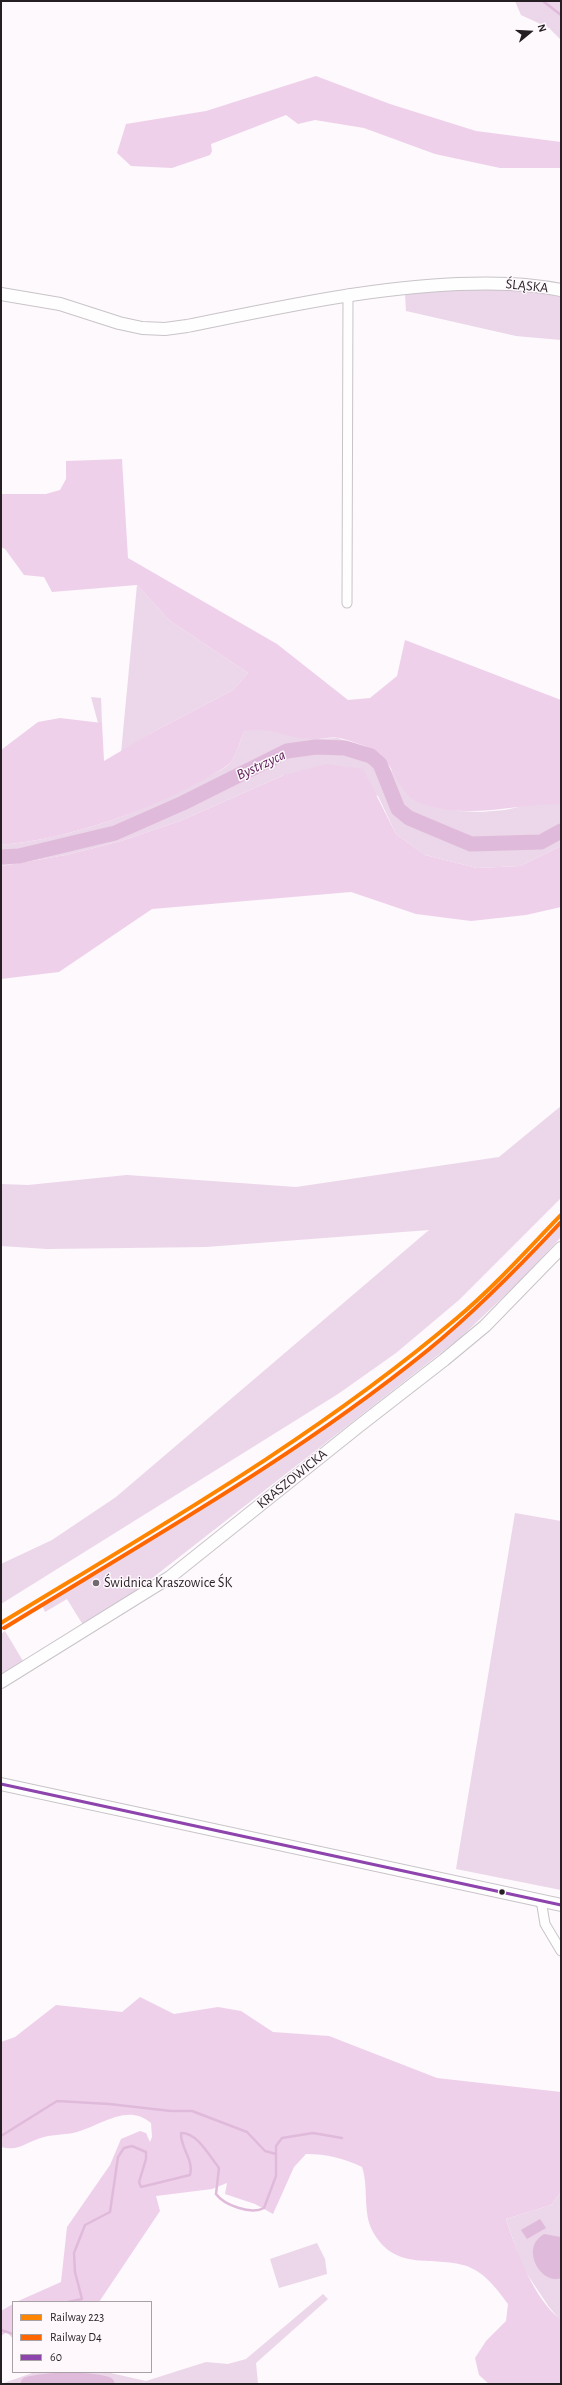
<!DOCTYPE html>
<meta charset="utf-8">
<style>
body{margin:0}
#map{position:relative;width:562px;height:2385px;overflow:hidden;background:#fdf9fc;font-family:"Alegreya Sans",sans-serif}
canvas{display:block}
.frame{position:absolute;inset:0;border:2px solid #251f24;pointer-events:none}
.legend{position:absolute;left:12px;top:2301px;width:140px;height:72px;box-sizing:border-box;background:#fef8fd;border:1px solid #a7a1a6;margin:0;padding:5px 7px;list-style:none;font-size:12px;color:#251f24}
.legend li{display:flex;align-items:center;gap:8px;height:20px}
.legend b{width:20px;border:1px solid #a7a1a6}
.north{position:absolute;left:510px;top:12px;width:40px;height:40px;-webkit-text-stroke:3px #fef8fd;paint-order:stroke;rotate:72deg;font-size:11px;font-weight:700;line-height:16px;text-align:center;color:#251f24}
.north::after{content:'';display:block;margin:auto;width:14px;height:18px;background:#251f24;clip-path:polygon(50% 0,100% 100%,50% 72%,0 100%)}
</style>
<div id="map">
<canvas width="562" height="2385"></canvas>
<div class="frame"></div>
<ul class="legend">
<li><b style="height:5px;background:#ff8500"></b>Railway 223</li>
<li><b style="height:5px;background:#f60"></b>Railway D4</li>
<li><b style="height:5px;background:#8e44ad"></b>60</li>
</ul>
<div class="north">N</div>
</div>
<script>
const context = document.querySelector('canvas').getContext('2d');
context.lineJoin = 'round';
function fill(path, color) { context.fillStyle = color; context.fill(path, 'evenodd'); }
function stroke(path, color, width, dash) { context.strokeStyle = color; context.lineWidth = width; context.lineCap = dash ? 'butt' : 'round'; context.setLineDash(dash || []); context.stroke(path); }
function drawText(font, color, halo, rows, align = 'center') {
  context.font = font + ' "Alegreya Sans",sans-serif'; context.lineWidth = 3; context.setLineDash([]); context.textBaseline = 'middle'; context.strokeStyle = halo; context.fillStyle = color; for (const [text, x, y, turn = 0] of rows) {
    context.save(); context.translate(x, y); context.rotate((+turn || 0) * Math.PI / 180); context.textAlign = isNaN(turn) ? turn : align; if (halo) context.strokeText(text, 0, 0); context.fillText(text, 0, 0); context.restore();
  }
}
const green = new Path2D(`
 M515,1H561V40L549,28L521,15Z
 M475,289H505L561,296V340L516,336L406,311L405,293Z
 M137,585L169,620L248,673L233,690L153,732L121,753Z
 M91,697L101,698L102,723H98Z
 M256,728L310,739L338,738L377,752L391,770L458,811L481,812L505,810L532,804H561V846L520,866L477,868L425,855L396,834L378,796L284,775L180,821L121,841L66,855L1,866V845C70,839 148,811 208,776C214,773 227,768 231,762C237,754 240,741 244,732Z
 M561,1106V1198L459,1300L396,1353L338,1394L1,1604V1564L52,1540L116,1497L429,1230L206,1247L47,1249L1,1246V1184L28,1185L127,1175L296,1187L499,1157Z
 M561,1223V1237L519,1282L460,1338L137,1590L83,1625L67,1599L45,1612L42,1605C167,1525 298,1453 415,1362C468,1320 515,1271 561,1223Z
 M515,1513L561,1521V1890L456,1869Z
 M5,1631L23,1661L1,1675V1634Z
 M561,2192V2320H560L549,2307L523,2268L506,2219L551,2205Z
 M317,2243L325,2259L327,2274L279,2288L270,2259Z
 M323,2294L328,2299L256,2363L258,2384H1L35,2372H106L146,2381L206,2362L228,2364L246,2359Z`);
const forest = new Path2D(`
 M316,76L390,104L476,131L561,142V168H500L435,154L364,128L315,120L298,124L286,115L211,144L212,151L210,155L172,168L131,166L117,153L126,124L206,111Z
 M122,459L128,558L277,644L348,700L370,698L397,676L405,640L561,700V804C511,804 474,820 422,804C398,796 396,766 377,752C368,746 350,741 340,738C331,736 319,740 310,739C287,738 266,725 244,732C240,741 237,754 231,762C226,768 214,773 208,777C149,811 69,839 1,845V750L38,722L60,718L102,723L104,761L153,732L233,690L248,673L169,620L137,585L52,592L44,577L24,575L5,549L1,547V494H46L60,490L66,479V461Z
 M327,764L363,769L396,834L425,855L477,868L520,866L561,846V907L526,915L471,921L416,914L351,892L152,909L59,972L1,979V866L66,855L121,841L180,821L284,775Z
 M140,1997L174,2014L218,2007L241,2011L273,2032L329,2036L437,2078L561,2092V2192L551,2205L506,2219C517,2252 533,2298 561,2320V2384H489L479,2375L475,2358L486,2341L506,2321L508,2304C497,2289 483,2270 463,2265C429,2256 395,2271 373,2232C362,2213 369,2187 362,2167C343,2158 327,2154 306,2154L294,2167L273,2214L255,2204L225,2194L227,2183L212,2189L156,2196L160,2211L99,2302H16L61,2282L67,2227L110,2165L121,2139L140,2131L146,2133L150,2142L152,2137L151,2123C127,2103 102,2125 77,2132C66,2135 55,2134 44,2137C27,2141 20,2152 1,2147V2042L15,2037L56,2005L122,2012Z
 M13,2304V2339L7,2332L1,2336V2311Z`);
const water = new Path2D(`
 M540,2219L546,2228L527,2239L521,2230Z
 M544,2234L561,2237V2278C543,2284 527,2258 535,2243C537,2239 541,2236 544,2234Z`);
const stream = new Path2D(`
 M543,1L561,15
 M1,2136L57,2101L109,2104L171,2111H192L247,2132L265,2151L276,2154
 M68,2302L82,2299L75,2272L74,2253L85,2225L110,2212L118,2157L124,2148L132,2146L146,2152V2159L139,2182L141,2187L190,2175C194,2159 180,2148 181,2133C197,2132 210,2157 219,2168L216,2194C224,2205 251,2215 264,2208L276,2176V2146L282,2138L313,2133L342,2138
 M1,2330L13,2334`);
const river = new Path2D(`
 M1,857L19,856L115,833L183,803L287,751L316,747L345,748L371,756L380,764L398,809L409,818L471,844L541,842L561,831
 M28,2384C55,2379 80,2378 107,2384`);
const minor = new Path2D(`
 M347,603L348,294
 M541,1900L545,1924L561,1951`);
const tertiary = new Path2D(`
 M1,294L60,304L119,323L142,328L165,329L187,326C277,308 366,288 458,284C493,283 526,283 561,290
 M1,1682L170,1577L359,1426L444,1360L485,1326L561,1248
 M1,1784L561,1905`);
const bus1 = new Path2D(`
 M1,1784L561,1905`);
const rail1 = new Path2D(`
 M1,1623C157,1528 317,1437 457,1318C494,1287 527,1250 561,1215`);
const rail2 = new Path2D(`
 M4,1628C148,1540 296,1457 428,1350C476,1311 519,1267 561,1222`);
const markers = [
 [96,1583,4,"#716b70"],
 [502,1892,3.5,"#251f24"]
];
const streetNames = [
 ["ŚLĄSKA",527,286,6],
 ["KRASZOWICKA",292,1479,-39]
];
const poiNames = [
 ["Świdnica Kraszowice ŚK",104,1583]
];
const waterNames = [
 ["Bystrzyca",261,765,-25]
];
fill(green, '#ecd6e9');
fill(forest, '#efd0ea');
fill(water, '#e0bada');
stroke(stream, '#e0bada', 2.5);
stroke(river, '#e0bada', 15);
stroke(minor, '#c8c4c8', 11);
stroke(tertiary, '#c8c4c8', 14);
stroke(minor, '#fffeff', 9);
stroke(tertiary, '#fffeff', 12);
stroke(bus1, '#8e44ad', 3);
stroke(rail1, '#ff8500', 4);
stroke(rail2, '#f60', 4);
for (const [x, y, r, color] of markers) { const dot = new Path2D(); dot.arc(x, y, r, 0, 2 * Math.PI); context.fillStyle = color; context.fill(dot); stroke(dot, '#fef8fd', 1.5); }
drawText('14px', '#251f24', '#fef8fd', streetNames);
drawText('14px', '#251f24', '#fef8fd', poiNames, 'left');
drawText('italic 15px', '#5e2058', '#fef8fd', waterNames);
</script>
